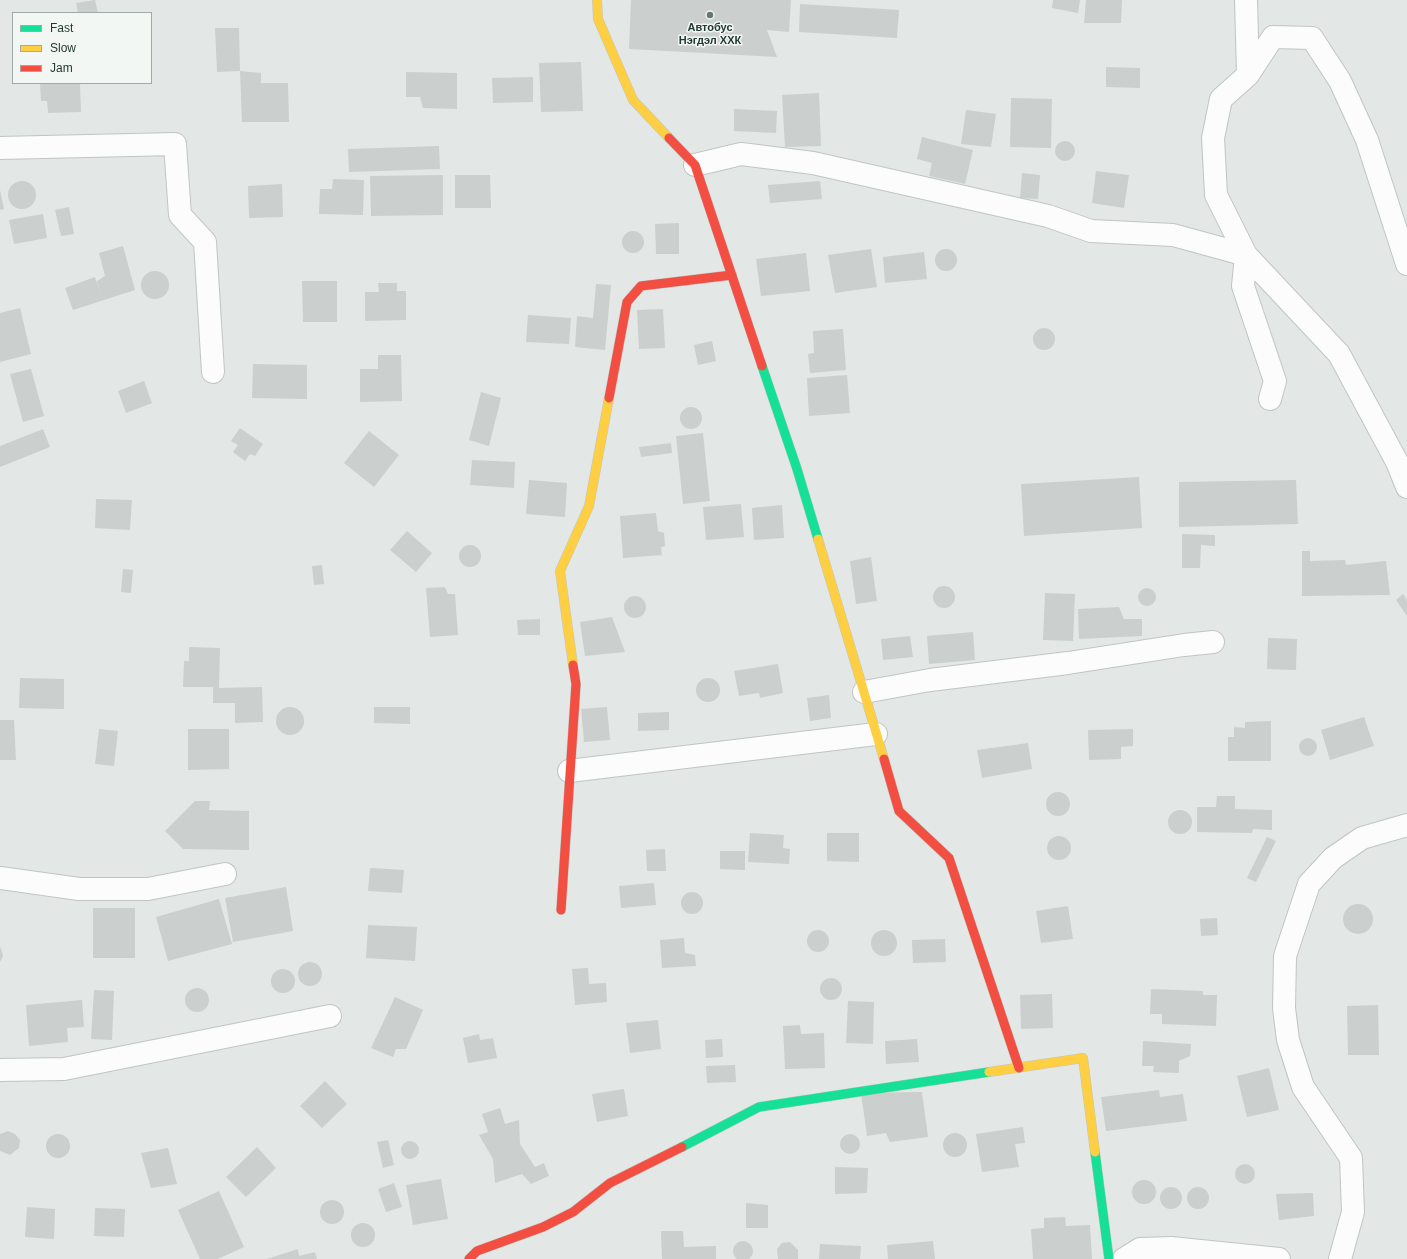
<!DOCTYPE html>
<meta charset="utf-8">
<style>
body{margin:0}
#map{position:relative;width:1407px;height:1259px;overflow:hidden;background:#e3e8e6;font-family:Arial,sans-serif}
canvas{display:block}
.legend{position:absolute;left:12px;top:12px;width:140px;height:72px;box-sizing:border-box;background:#f2f7f4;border:1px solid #9faba7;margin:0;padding:5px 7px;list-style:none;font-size:12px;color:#233a33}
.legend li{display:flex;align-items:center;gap:8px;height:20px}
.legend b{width:20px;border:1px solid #9faba7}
</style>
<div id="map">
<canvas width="1407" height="1259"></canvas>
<ul class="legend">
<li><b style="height:5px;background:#16e098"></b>Fast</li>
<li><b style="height:5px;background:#ffcf43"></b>Slow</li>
<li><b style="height:5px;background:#f24e42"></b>Jam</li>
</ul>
</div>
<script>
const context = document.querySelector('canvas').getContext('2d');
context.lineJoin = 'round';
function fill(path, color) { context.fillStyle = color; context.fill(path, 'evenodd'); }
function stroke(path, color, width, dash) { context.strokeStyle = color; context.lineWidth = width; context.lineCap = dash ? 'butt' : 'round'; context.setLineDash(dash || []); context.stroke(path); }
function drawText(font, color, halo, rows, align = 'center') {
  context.font = font + ' Arial,sans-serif'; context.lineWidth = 3; context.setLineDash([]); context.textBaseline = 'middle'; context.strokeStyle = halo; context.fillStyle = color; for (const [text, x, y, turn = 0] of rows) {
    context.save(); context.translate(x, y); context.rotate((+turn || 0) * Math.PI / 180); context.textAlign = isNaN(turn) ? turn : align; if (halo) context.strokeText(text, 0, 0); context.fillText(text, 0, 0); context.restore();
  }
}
const building = new Path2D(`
 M95,0L98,13H78L76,3Z
 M631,0H791L789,32L767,30L777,57L629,49Z
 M1053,0H1080L1078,13L1052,8Z
 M1086,0H1122L1121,23H1084Z
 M800,4L899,10L897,38L799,32Z
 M215,28H239L240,71L217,72Z
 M581,62L583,111L541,112L539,63Z
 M1106,67L1140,68V88L1106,87Z
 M240,71L261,73V83H288L289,122H242Z
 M406,72L457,73V109L423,108L420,97H406Z
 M533,77V102L493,103L492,78Z
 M40,83H80L81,112L48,113L47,101H41Z
 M819,93L821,146L785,147L782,95Z
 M1011,98L1052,99L1051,148L1010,147Z
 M734,109L777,111L776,133L734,131Z
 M966,110L996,114L991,147L961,144Z
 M922,137L973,150L965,184L929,176L932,163L917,159Z
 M1055 151a10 10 0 1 1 20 0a10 10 0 1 1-20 0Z
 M439,146L440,169L349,172L348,149Z
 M1096,171L1129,175L1124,208L1092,203Z
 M1022,173L1040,175L1038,199L1020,198Z
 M443,175V215L371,216L370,176Z
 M455,175H490L491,208H455Z
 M333,179L364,180L363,215L319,214L320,189H332Z
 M820,181L822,199L770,203L768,185Z
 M8 195a14 14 0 1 1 28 0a14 14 0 1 1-28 0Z
 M282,184L283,217L249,218L248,186Z
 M0,190L4,209L0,210Z
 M69,207L74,234L61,236L55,210Z
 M43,214L47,238L14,244L9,220Z
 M679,223V254H656L655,224Z
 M622 242a11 11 0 1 1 22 0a11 11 0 1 1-22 0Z
 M123,246L135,290L73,310L65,288L95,277L100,292L97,281L105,276L99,253Z
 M935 260a11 11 0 1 1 22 0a11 11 0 1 1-22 0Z
 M871,249L877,287L835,293L828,255Z
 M924,252L927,279L885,283L883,257Z
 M806,253L810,291L761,296L756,259Z
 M141 285a14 14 0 1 1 28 0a14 14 0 1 1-28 0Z
 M302,281H337V322H303Z
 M378,283H397V291H406V320L365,321V292H379Z
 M596,284L611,285L605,350L575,347L577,316L593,318Z
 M20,308L31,354L0,362V313Z
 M663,309L665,348L639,349L637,310Z
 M528,315L571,318L569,344L526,342Z
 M1033 339a11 11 0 1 1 22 0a11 11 0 1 1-22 0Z
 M843,329L846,370L810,373L808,354L814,353L813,331Z
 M712,341L716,361L698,365L694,345Z
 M378,355H401L402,401L360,402V369H378Z
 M253,364L307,365V399L252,398Z
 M31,369L44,416L23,422L10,374Z
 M847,375L850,413L809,416L807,378Z
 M144,381L152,403L126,413L118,391Z
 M481,392L501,398L489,446L469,440Z
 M680 418a11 11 0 1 1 22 0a11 11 0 1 1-22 0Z
 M240,428L263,444L255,456L250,454L245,461L233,452L238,445L231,441Z
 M43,429L50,447L0,467V446Z
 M369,431L399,455L374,487L344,463Z
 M703,433L710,501L683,504L676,436Z
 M671,443L672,453L641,457L639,447Z
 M472,460L515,462L514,488L470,485Z
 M1139,477L1142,528L1024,536L1021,484Z
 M529,480L567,483L565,517L526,514Z
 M1296,480L1298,524L1179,527V482Z
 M96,499L132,500L130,530L95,528Z
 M741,504L744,537L706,540L703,507Z
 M782,505L784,538L754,540L752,508Z
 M656,513L658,531L664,533L665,546L661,547L662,555L623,558L620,516Z
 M407,531L432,553L416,572L390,550Z
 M1182,534L1215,535V546L1201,545L1200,568H1182Z
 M459 556a11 11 0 1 1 22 0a11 11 0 1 1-22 0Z
 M1302,551H1310V561L1345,560L1346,565L1386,561L1390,595L1302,596Z
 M871,557L877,601L856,604L850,561Z
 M322,565L324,584L314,585L312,566Z
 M123,569L133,570L131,593L121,592Z
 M933 597a11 11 0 1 1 22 0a11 11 0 1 1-22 0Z
 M445,587L448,594H455L458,635L430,637L426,588Z
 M1138 597a9 9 0 1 1 18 0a9 9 0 1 1-18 0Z
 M1045,593L1075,594L1073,641L1043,640Z
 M1403,594L1407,600V616L1396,600Z
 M624 607a11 11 0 1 1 22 0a11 11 0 1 1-22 0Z
 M1119,607L1124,619H1142V636L1079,639L1078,609Z
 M612,617L625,652L585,656L580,622Z
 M540,619V635H518L517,620Z
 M973,632L975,660L929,664L927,636Z
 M910,636L913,657L883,660L881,639Z
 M1268,638L1297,639L1296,670L1267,669Z
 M189,647L220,648L219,688L262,687L263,722L235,723V703H213V687H183L184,661H189Z
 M778,664L783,693L760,698L759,693L739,696L734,671Z
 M696 690a12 12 0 1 1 24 0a12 12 0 1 1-24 0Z
 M20,678L64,679V709L19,708Z
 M829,695L831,718L810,721L807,698Z
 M374,707H410V724L374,723Z
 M607,707L610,740L584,742L581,709Z
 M276 721a14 14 0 1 1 28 0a14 14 0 1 1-28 0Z
 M669,712V730L638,731V713Z
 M1364,717L1374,746L1330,760L1321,730Z
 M0,720H14L16,760H0Z
 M1271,721V761H1228V737H1234V727L1245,728V722Z
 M99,729L118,731L114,766L95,764Z
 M188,729H229V769L188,770Z
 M1133,729V746L1121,747V759L1089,760L1088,730Z
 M1299 747a9 9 0 1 1 18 0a9 9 0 1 1-18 0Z
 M1028,743L1032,769L982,778L977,750Z
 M1046 804a12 12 0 1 1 24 0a12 12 0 1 1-24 0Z
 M1217,796H1235V809L1272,810V830L1253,829L1252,833L1197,832V807H1216Z
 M195,801H210L209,810L249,811V850L183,849L165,831Z
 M1168 822a12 12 0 1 1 24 0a12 12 0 1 1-24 0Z
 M750,833L784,835L783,848L790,849L789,864L748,862Z
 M827,833H859V862L827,861Z
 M1047 848a12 12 0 1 1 24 0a12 12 0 1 1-24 0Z
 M1267,837L1276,841L1256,882L1247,878Z
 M665,849L666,871H647L646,850Z
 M720,851H745V870L720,869Z
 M370,868L404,870L402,893L368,891Z
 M654,883L656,905L621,908L619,886Z
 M286,887L293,931L233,942L225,898Z
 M681 903a11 11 0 1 1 22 0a11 11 0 1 1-22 0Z
 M219,899L232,944L168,961L156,917Z
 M1343 919a15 15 0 1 1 30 0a15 15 0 1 1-30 0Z
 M1068,906L1073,939L1041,943L1036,911Z
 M93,908H135V958H93Z
 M1217,918L1218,935L1201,936L1200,919Z
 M368,925L417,927L415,961L366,958Z
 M807 941a11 11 0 1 1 22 0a11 11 0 1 1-22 0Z
 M871 943a13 13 0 1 1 26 0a13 13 0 1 1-26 0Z
 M684,938L685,953L695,955L696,966L662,968L660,940Z
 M945,939L946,962L913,963L912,940Z
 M0,946L3,956L0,962Z
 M298 974a12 12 0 1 1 24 0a12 12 0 1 1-24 0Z
 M588,968L589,984L606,983L607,1002L575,1005L572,969Z
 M271 981a12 12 0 1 1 24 0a12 12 0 1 1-24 0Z
 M820 989a11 11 0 1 1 22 0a11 11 0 1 1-22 0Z
 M185 1000a12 12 0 1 1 24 0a12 12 0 1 1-24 0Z
 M1151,989L1203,991V995H1217L1216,1026L1162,1024V1014H1150Z
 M94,990L114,991L112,1040L91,1039Z
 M1052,994L1053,1028L1021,1029L1020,995Z
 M395,997L423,1010L406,1049H396L393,1057L371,1048Z
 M82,1000L84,1027L67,1028L68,1042L29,1046L26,1005Z
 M848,1001L874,1002L873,1044L846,1043Z
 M1378,1005L1379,1055H1348L1347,1006Z
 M658,1020L661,1049L630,1053L626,1023Z
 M800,1025L801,1034L824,1033L825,1068L785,1069L783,1026Z
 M479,1034L480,1040L493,1038L497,1058L468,1063L463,1038Z
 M722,1039L723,1057L706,1058L705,1040Z
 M917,1039L919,1062L886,1064L885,1041Z
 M1143,1041L1191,1044L1190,1056L1179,1061V1073L1153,1072L1154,1066H1142Z
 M735,1065L736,1082L707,1083L706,1066Z
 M1269,1068L1279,1110L1247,1117L1237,1076Z
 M325,1081L347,1104L322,1128L300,1106Z
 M624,1089L628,1116L597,1122L592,1094Z
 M1159,1090L1160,1097L1183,1094L1187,1121L1106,1131L1101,1097Z
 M922,1092L928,1137L890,1142L886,1133L867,1136L861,1093Z
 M500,1108L505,1124L519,1120L520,1144L535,1167L544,1163L549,1176L531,1184L522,1174L495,1183L493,1159L479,1135L488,1132L482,1114Z
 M1023,1127L1025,1143L1015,1144L1019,1167L982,1172L976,1134Z
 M8,1131L15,1134L20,1140L19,1148L10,1155L0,1151V1134Z
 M943 1145a12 12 0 1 1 24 0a12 12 0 1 1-24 0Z
 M840 1144a10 10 0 1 1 20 0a10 10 0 1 1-20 0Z
 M46 1146a12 12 0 1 1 24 0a12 12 0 1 1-24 0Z
 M388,1140L394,1165L383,1168L377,1142Z
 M401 1150a9 9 0 1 1 18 0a9 9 0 1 1-18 0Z
 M257,1147L276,1168L246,1197L226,1177Z
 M168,1148L177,1184L151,1188L141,1153Z
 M1235 1174a10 10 0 1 1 20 0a10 10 0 1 1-20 0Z
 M835,1167L868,1168L867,1193L835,1194Z
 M441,1179L448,1219L413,1225L406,1185Z
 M1132 1192a12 12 0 1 1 24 0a12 12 0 1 1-24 0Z
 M394,1183L402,1207L386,1212L378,1189Z
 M1187 1198a11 11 0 1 1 22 0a11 11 0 1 1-22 0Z
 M1160 1198a11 11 0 1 1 22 0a11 11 0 1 1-22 0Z
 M219,1191L244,1247L218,1259H200L178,1210Z
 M1313,1193L1314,1216L1279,1220L1276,1194Z
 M320 1212a12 12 0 1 1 24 0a12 12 0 1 1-24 0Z
 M746,1203L768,1205V1228H746Z
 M27,1207L55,1209L54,1239L25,1237Z
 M95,1208L125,1209L124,1237L94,1236Z
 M1065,1217L1066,1226L1090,1225L1092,1259H1033L1031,1229L1044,1228V1218Z
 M351 1235a12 12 0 1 1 24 0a12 12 0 1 1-24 0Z
 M661,1231H683L684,1247L716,1246V1259H662Z
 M933,1241L935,1259H888L887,1245Z
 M733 1251a10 10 0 1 1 20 0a10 10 0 1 1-20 0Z
 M790,1242L798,1250V1259H778L777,1249L782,1243Z
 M820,1244L861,1246L860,1259H819Z
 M298,1249L299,1256L315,1252L317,1259H267Z`);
const street = new Path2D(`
 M1246,0L1248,75L1221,99L1213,138L1216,195L1246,255L1339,354L1397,462L1407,487
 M1248,75L1273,37L1312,38L1340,81L1367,140L1407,264
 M0,148L175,144L180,215L205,242L213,372
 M695,165L741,154L813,163L1048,216L1091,231L1173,235L1246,255L1243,286L1275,381L1270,399
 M864,692L930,680L1068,663L1184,645L1213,642
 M569,771L876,734
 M0,878L79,889H148L225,874
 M0,1070L64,1069L330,1016
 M1124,1259L1140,1249L1171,1248L1279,1259
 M1340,1259L1353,1212L1351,1158L1303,1087L1288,1040L1284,1008L1285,956L1309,884L1333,858L1362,838L1407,825`);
const fast = new Path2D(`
 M762,366L797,469L818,539
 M682,1147L759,1107L989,1072
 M1095,1152L1109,1259`);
const slow = new Path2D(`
 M597,0L598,19L633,100L669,138
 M818,539L884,759
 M573,665L560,571L589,506L609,398
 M989,1072L1083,1058L1095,1152`);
const jam = new Path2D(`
 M669,138L695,165L762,366
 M609,398L627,302L641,286L732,275
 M884,759L899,811L949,858L1019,1068
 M561,910L576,684L573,665
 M469,1259L477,1251L543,1227L573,1212L610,1183L682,1147`);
const markers = [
 [710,15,4,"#667772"]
];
const poiNames = [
 ["Автобус",710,28],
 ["Нэгдэл ХХК",710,41]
];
fill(building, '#cbcfcd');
stroke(street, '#c0c5c3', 24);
stroke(fast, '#c0c6c3', 10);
stroke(slow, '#c0c6c3', 10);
stroke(jam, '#c0c6c3', 10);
stroke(street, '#fbfcfb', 22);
stroke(fast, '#16e098', 9);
stroke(slow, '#ffcf43', 9);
stroke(jam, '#f24e42', 9);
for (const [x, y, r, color] of markers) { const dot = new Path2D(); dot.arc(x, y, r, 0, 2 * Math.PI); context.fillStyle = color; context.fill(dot); stroke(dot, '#f2f7f4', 1.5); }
drawText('bold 11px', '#233a33', '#f2f7f4', poiNames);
</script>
